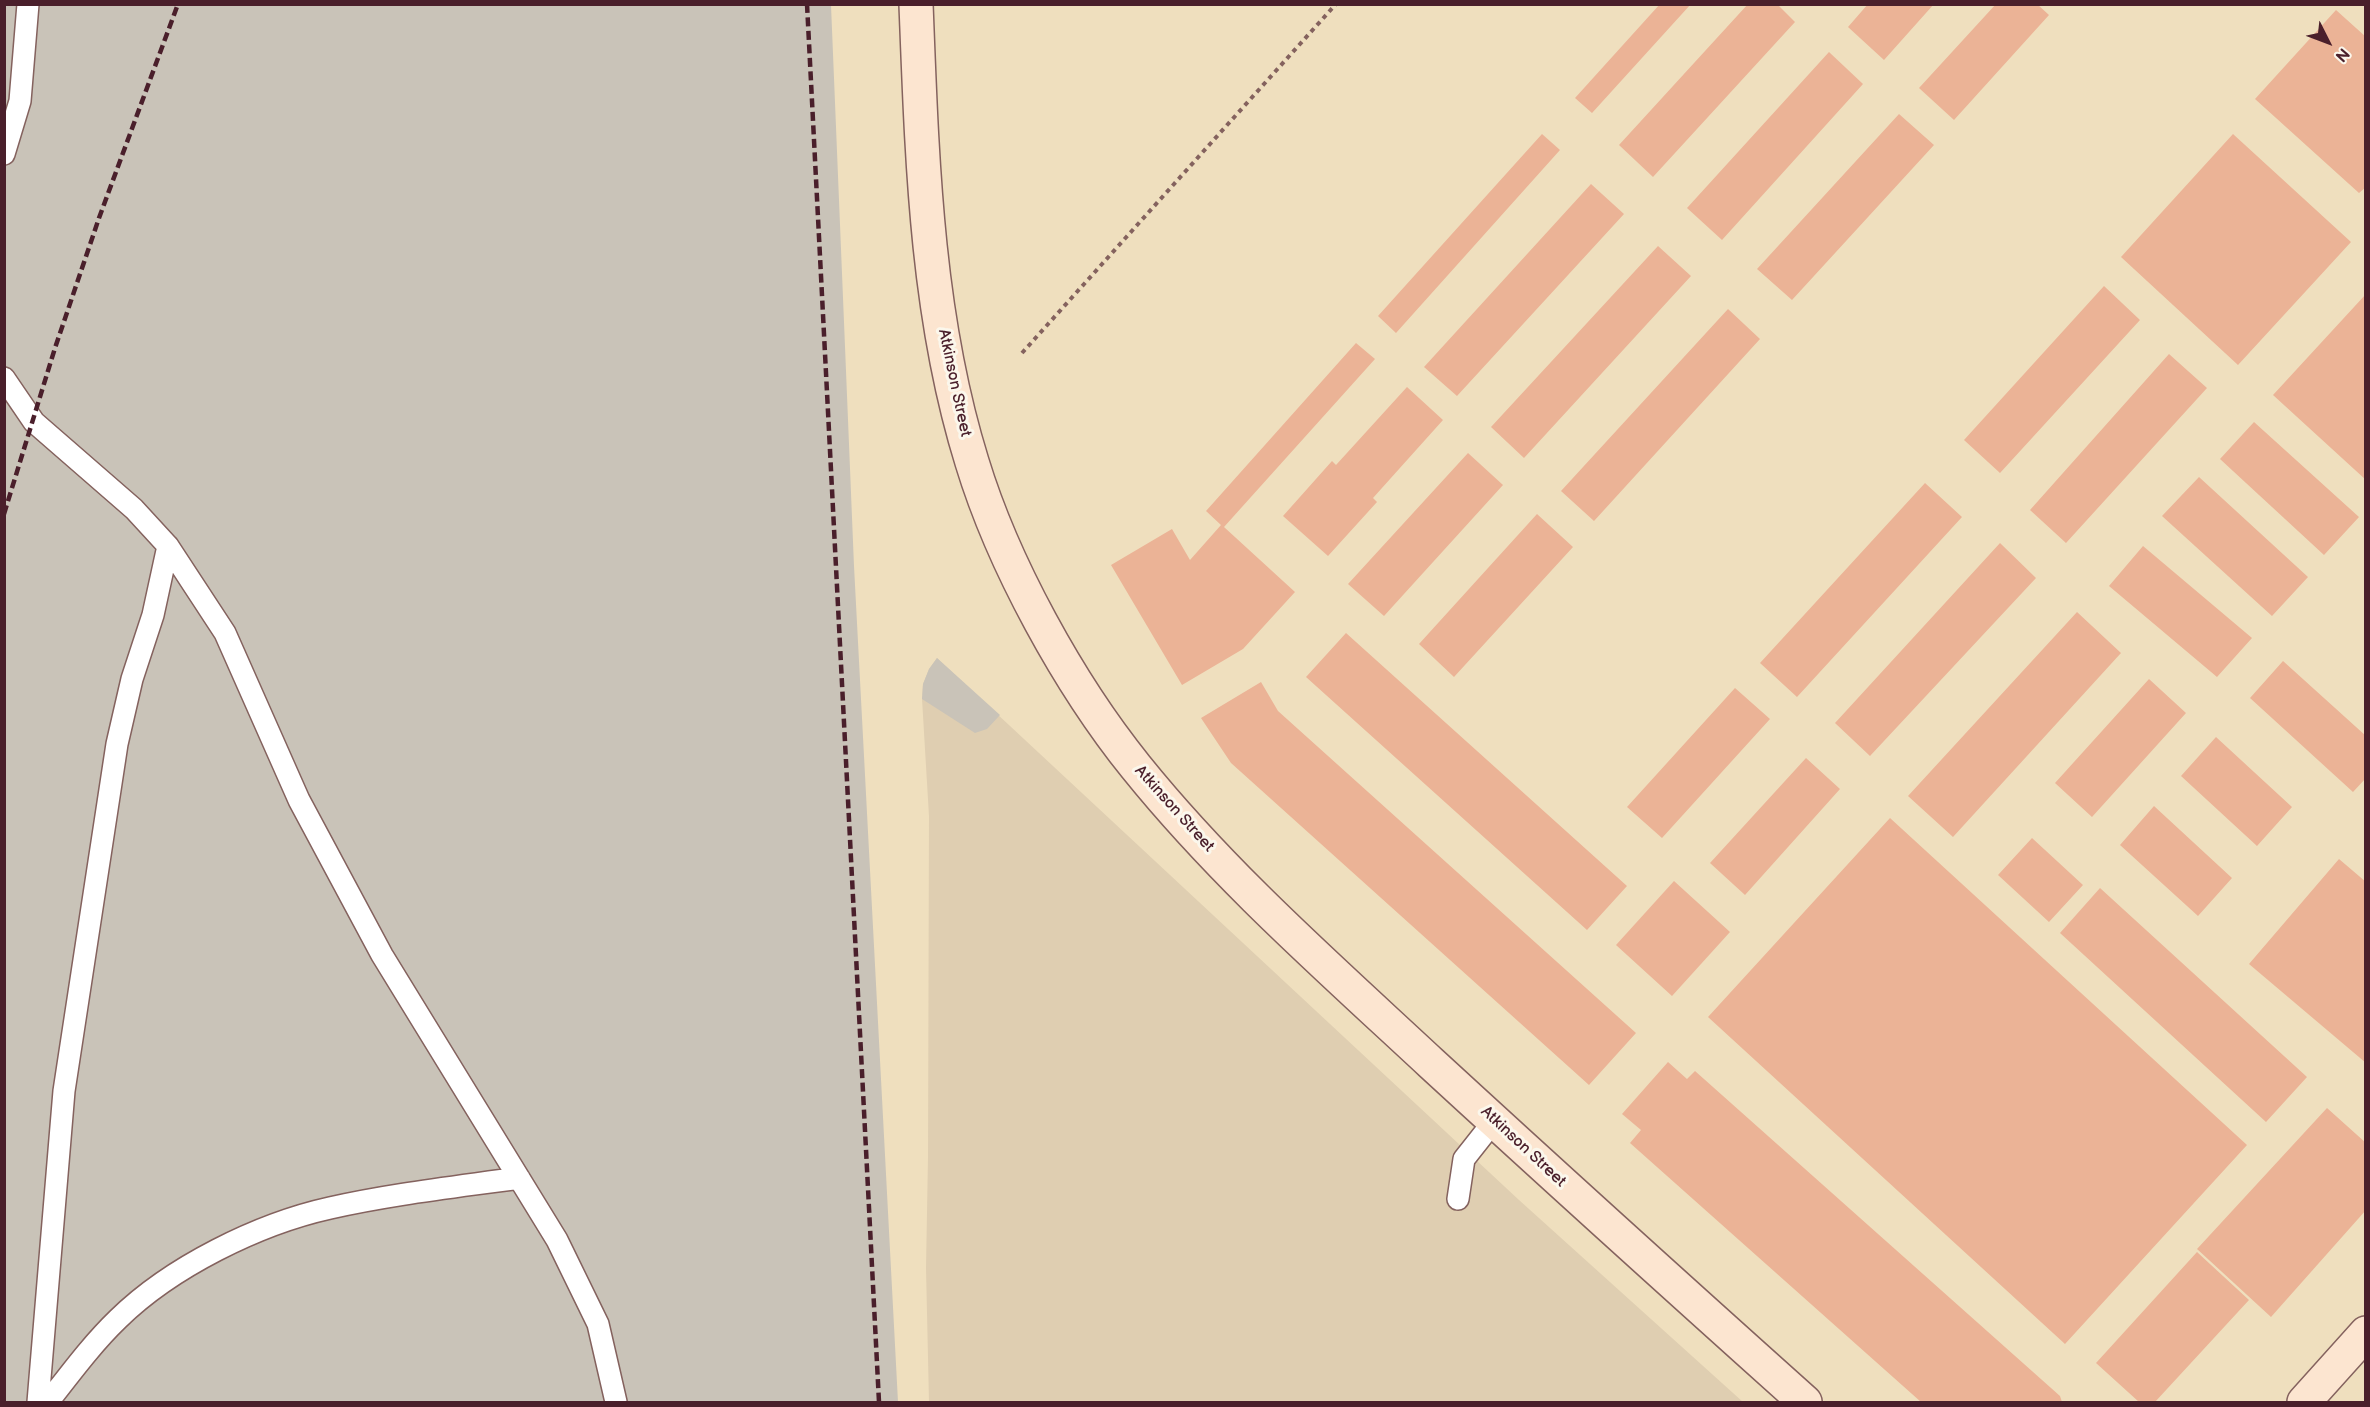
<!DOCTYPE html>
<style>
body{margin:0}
#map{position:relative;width:2370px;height:1407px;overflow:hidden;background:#efdfbe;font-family:"Balsamiq Sans",sans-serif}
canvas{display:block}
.frame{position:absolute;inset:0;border:6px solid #4a1f2b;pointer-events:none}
.north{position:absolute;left:2298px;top:12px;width:60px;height:60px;-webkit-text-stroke:4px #fbf7ec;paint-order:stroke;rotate:132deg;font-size:16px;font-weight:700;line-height:24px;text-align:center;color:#4a1f2b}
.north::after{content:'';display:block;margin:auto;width:21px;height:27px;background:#4a1f2b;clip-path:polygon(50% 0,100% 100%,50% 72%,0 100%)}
</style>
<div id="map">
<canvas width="2370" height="1407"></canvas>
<div class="frame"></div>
<div class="north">N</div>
</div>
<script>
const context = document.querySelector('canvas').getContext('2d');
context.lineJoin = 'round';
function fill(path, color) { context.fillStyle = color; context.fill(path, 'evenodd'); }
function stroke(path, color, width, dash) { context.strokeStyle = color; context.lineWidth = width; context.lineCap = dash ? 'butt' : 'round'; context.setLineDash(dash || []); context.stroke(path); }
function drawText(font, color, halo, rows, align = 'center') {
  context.font = font + ' "Balsamiq Sans",sans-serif'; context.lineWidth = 6; context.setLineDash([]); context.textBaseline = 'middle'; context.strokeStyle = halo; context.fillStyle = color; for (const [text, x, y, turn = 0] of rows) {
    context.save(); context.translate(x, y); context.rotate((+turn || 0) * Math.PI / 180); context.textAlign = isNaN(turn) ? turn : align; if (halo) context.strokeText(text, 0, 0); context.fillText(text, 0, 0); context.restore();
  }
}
const built = new Path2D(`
 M937,658L1519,1200L1743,1402H929L926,1268L928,1157L929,816L922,699L923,684L929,669Z`);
const industrial = new Path2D(`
 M5,5H831L854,566L898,1402H5Z
 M937,658L1000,715L987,729L975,733L922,699L923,684L929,669Z`);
const building = new Path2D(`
 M1660,4H1691L1592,113L1575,98Z
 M1748,4H1777L1795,22L1653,177L1619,145Z
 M1868,4H1934L1884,60L1848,27Z
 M1996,4H2037L2049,15L1954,120L1919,88Z
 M2336,10L2366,37V187L2359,193L2255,99Z
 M1829,52L1863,84L1722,240L1687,208Z
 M1899,114L1934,145L1792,300L1757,269Z
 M1542,134L1560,150L1396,333L1378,316Z
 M2233,134L2351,242L2238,365L2121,257Z
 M1591,184L1624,214L1457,396L1424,367Z
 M1658,246L1691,276L1524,458L1491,427Z
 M2104,286L2140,320L2000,473L1964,440Z
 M2366,294V480L2273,395Z
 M1728,309L1760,339L1594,521L1561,491Z
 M1356,343L1375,359L1224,527L1295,592L1243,649L1182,685L1111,565L1172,529L1190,560L1221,525L1206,511Z
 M2169,354L2207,388L2066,543L2030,510Z
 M1407,387L1443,420L1373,498L1377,502L1328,556L1283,516L1332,461L1336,465Z
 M2254,422L2359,517L2324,555L2220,459Z
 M1468,453L1503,485L1384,616L1348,584Z
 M2199,477L2308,577L2272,616L2162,516Z
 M1925,483L1962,517L1797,697L1760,663Z
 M1537,514L1573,547L1454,677L1419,644Z
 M2000,543L2036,578L1870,756L1835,723Z
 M2143,546L2252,638L2217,677L2109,586Z
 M2077,612L2121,653L1953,837L1908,796Z
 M1346,633L1627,886L1587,930L1306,677Z
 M2283,661L2366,736V778L2353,792L2250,698Z
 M2149,679L2186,713L2092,817L2055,783Z
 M1261,682L1278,711L1636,1033L1589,1085L1231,763L1201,718Z
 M1735,688L1770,719L1662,838L1627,807Z
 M2216,737L2292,807L2257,846L2181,776Z
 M1806,758L1840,789L1745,895L1710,863Z
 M2154,806L2232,878L2198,916L2120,845Z
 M1890,818L2247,1145L2065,1344L1708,1017Z
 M2032,838L2083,885L2049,922L1998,875Z
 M2339,859L2366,882V1063L2249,964Z
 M1674,881L1730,932L1672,996L1616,945Z
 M2100,888L2307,1077L2266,1122L2060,933Z
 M1668,1062L1687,1079L1695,1071L2060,1396L2062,1402H1921L1630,1143L1641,1130L1622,1114Z
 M2327,1108L2366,1143V1210L2271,1317L2197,1249Z
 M2197,1252L2249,1300L2155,1402H2139L2096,1363Z`);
const path = new Path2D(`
 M1022,353L1336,4`);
const lane = new Path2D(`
 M4,154L20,101L28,4
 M4,378L34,422L134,509L168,546L225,633L299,800L382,955L557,1240L598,1324L616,1402
 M1458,1199L1464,1159L1494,1121
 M38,1402L64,1091L117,744L132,679L153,615L168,546
 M48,1402C70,1374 92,1344 118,1319C171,1267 258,1224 330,1208C392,1194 456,1187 519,1178`);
const secondary = new Path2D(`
 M916,4C922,158 926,314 972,462C1003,564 1069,684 1136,767C1223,875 1329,968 1431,1063C1555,1177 1680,1290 1805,1402
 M2304,1402L2366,1333`);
const rail = new Path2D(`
 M807,4L879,1402
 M4,514L55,348L99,218L178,4`);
const streetNames = [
 ["Atkinson Street",954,383,78],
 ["Atkinson Street",1174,809,48],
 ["Atkinson Street",1523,1147,43]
];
fill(built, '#dfceb1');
fill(industrial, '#c9c3b8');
fill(building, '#ebb396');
stroke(lane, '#84625e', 24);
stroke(secondary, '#84625e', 36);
stroke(path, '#84625e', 4, [4.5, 4.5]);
stroke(lane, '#fff', 21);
stroke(secondary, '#fce5d0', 33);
stroke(rail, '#4a1f2b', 4.5, [9, 4.5]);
drawText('16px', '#4a1f2b', '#fbf7ec', streetNames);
</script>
